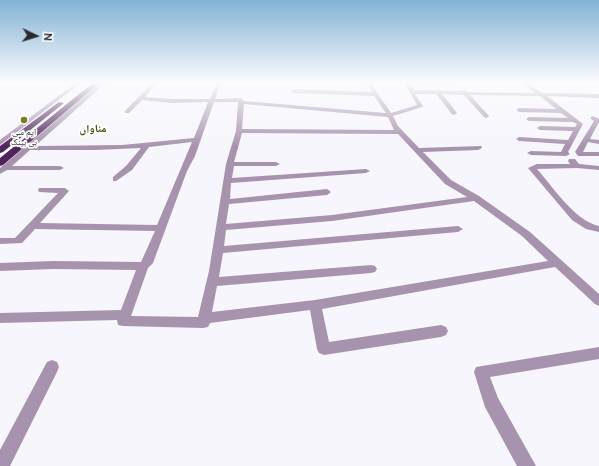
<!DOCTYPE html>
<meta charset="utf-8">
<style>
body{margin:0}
#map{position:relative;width:599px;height:466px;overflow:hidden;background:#f6f6fc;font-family:Ubuntu,sans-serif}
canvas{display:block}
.north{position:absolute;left:16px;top:16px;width:40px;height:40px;-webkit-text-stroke:3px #fff;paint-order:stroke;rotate:94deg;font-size:11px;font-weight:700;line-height:16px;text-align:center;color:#2c2c2e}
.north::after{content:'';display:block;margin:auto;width:14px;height:18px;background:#2c2c2e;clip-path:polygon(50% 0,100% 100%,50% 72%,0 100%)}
</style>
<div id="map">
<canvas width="599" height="466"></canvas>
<div class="north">N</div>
</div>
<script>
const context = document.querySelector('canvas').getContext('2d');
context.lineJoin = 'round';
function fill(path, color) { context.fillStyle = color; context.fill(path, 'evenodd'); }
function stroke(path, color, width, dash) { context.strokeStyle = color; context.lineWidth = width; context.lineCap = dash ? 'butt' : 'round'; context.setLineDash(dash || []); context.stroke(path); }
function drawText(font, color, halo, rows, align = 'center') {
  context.font = font + ' Ubuntu,"Noto Naskh Arabic",sans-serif'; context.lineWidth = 3.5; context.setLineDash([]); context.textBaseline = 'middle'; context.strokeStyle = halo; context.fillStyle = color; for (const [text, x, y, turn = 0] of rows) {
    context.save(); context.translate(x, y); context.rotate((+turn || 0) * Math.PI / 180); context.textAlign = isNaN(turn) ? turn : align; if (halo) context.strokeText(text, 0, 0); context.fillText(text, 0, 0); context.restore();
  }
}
const minor = new Path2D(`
 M77,82H82L0,145V140Z
 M102,82H107L35,146L122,145L194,138L208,102L172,103L142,100L129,113H125V111L153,82H158L145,97L172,99H210L217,82H221L215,99L241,98L244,101L386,113L374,96L293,93L290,91L293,89L372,92L366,82H370L391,113L417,105L404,82H458L456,83H409L414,90L462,91L464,89L467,92L535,93L522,82H527L542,93L599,94V98L547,96L583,124L568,152L570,154L566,156L531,155L527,153L531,151L561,152L565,144L519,141L516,139L519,137L568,140L573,131L540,130L537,128L540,126L575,127L577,124L573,122L529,121L526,119L529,117L568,118L561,113L519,112L516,110L519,108L556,109L540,96L470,95L489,116L486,118L484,117L464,95L442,94L457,113L454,115L452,114L436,94H415L423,106L422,107L393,116L398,126L419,148L481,146L482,148L478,150L423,152L451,180L479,196L530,232L599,294V306L595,304L555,267L322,309L329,342L441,325L446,327L448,331L446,335L441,337L324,355L319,353L317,349L310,310L210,323L208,327L203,328L123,326L118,325L117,320L0,323V313L121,310L136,270L53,269L0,271V263L53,261L141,262L155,231L35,229L22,243L0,244V238H15L58,193L39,192L38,190L39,188H65L69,191L40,223L157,225L192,142L149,147L132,170L116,181H113V177L126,166L141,148L95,150H30L12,166H60L64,168L60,170H7L0,174V168ZM214,102H238L236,131L226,164L209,271L198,317L131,316L148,268L153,263L187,171L195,156ZM244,104L388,117L394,130L242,129ZM242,133L398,134L445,184L467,197L332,215L226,224L229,204L327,195L331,192L327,189L230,199L231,183L366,173L370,171L366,169L232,178L234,166H276L280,164L276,162H234ZM474,201L522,236L548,261L315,300L212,312L217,286L371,273L375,272L377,269L375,266L371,265L219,277L223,253L458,232L463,229L458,226L224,246L226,230L332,221Z
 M593,116L599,119V122L590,139L599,140V144L588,142L583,152H599V156H578L575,152L594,121L590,118Z
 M569,159H575L579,164L599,166V170L577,168L537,169C553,187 575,221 599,226V232L586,229L572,220L528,168L537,164H570L568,161Z
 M599,347V359L490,377L498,398L536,466H517L485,407L474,372L476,367Z
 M52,360L57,362L59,367L57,372L10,466H0V450L47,362Z`);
const highway = new Path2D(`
 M94,82H101L3,165L0,166V158Z
 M59,102L64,103L3,152L0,153V146Z`);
const markers = [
 [24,120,4,"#7a7a21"]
];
const farPoinames = [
 ["ایم سی",24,132],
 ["بی بینک",24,142]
];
const farQuarternames = [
 ["مناواں",93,128]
];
fill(minor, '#a893ae');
fill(highway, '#4e245a');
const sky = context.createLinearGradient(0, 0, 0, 147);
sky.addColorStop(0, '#82b2d4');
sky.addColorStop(0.56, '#fbfbfe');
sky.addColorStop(1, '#fbfbfe00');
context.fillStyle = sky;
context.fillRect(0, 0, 599, 147);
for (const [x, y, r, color] of markers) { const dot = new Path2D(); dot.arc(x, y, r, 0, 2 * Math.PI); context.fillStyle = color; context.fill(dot); stroke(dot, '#fff', 1.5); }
drawText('9px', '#2c2c2e', '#fff', farPoinames);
drawText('bold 11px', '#4c4b0d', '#fff', farQuarternames);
</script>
